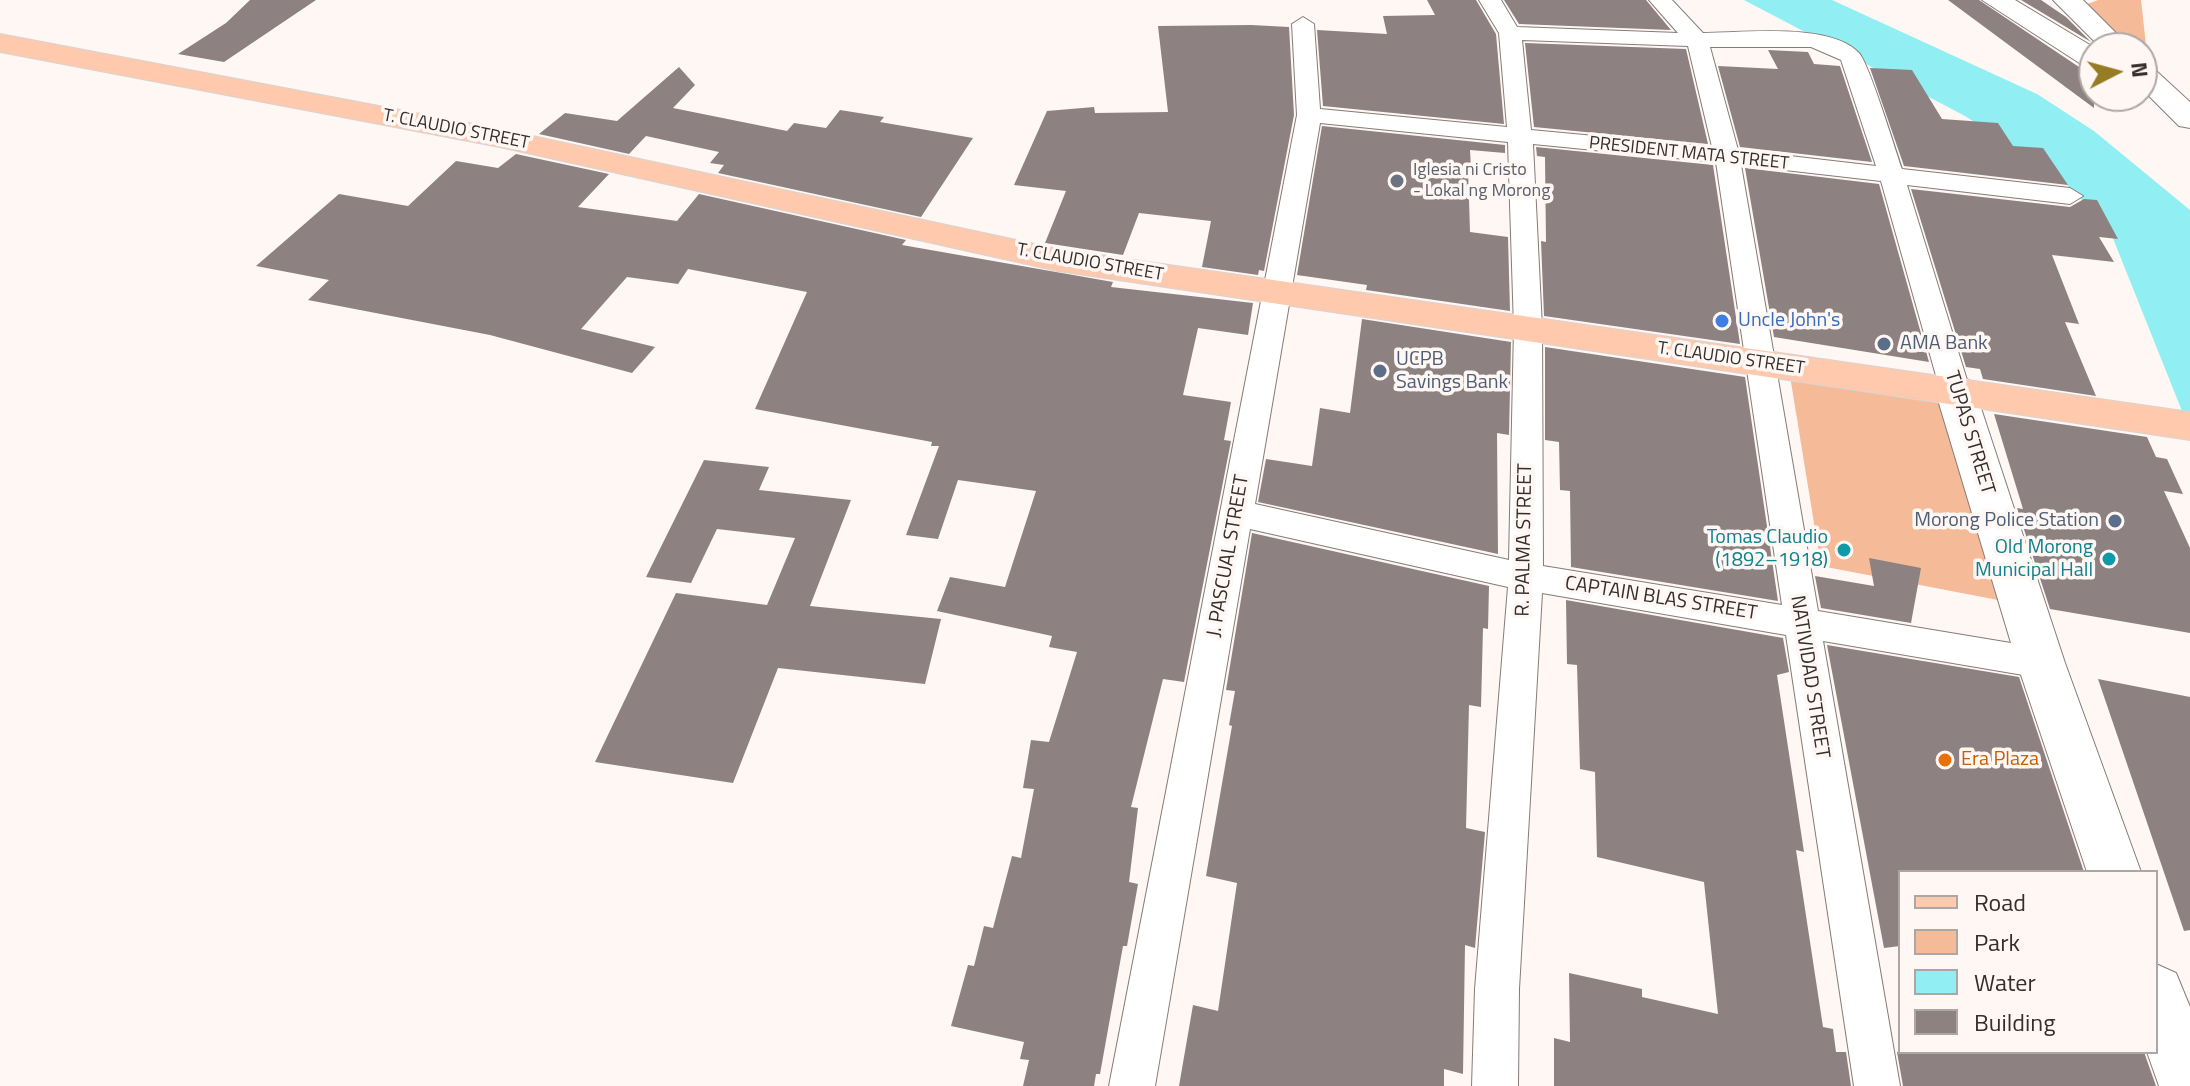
<!DOCTYPE html>
<meta charset="utf-8">
<style>
body{margin:0}
#map{position:relative;width:2190px;height:1086px;overflow:hidden;background:#fff7f3;font-family:"Titillium Web",sans-serif}
canvas{display:block}
.legend{position:absolute;left:1898px;top:870px;width:260px;height:184px;box-sizing:border-box;background:#fff7f3;border:2px solid #ada7a4;margin:0;padding:10px 14px;list-style:none;font-size:24px;color:#322f2d}
.legend li{display:flex;align-items:center;gap:16px;height:40px}
.legend b{width:40px;border:2px solid #ada7a4}
.north{position:absolute;left:2078px;top:32px;width:80px;height:80px;box-sizing:border-box;background:#fff7f3;border:2px solid #ada7a4;border-radius:50%;rotate:84deg;font-size:22px;font-weight:700;line-height:32px;text-align:center;color:#322f2d}
.north::after{content:'';display:block;margin:auto;width:28px;height:36px;background:#967d25;clip-path:polygon(50% 0,100% 100%,50% 72%,0 100%)}
</style>
<div id="map">
<canvas width="2190" height="1086"></canvas>
<ul class="legend">
<li><b style="height:10px;background:#fec9ad"></b>Road</li>
<li><b style="height:22px;background:#f5ba97"></b>Park</li>
<li><b style="height:22px;background:#91eff4"></b>Water</li>
<li><b style="height:22px;background:#8d8281"></b>Building</li>
</ul>
<div class="north">N</div>
</div>
<script>
const context = document.querySelector('canvas').getContext('2d');
context.lineJoin = 'round';
function fill(path, color) { context.fillStyle = color; context.fill(path, 'evenodd'); }
function stroke(path, color, width, dash) { context.strokeStyle = color; context.lineWidth = width; context.lineCap = dash ? 'butt' : 'round'; context.setLineDash(dash || []); context.stroke(path); }
function drawText(font, color, halo, rows, align = 'center') {
  context.font = font + ' "Titillium Web",sans-serif'; context.lineWidth = 7; context.setLineDash([]); context.textBaseline = 'middle'; context.strokeStyle = halo; context.fillStyle = color; for (const [text, x, y, turn = 0] of rows) {
    context.save(); context.translate(x, y); context.rotate((+turn || 0) * Math.PI / 180); context.textAlign = isNaN(turn) ? turn : align; if (halo) context.strokeText(text, 0, 0); context.fillText(text, 0, 0); context.restore();
  }
}
const green = new Path2D(`
 M2098,0H2141L2150,81L2142,73V48H2117L2077,8Z
 M1790,376L1944,402L1998,600L1821,566Z`);
const water = new Path2D(`
 M1744,0H1832L2037,94L2094,131L2190,210V431L2108,226L2057,175L1965,116Z`);
const building = new Path2D(`
 M250,0H316L224,62L178,54L226,23Z
 M1427,0H1476L1496,34L1504,124L1323,106L1317,30L1387,34L1383,16L1435,15Z
 M1504,0H1646L1671,30L1519,24Z
 M1948,0H1979L2082,69L2094,72V108Z
 M2021,0H2041L2066,17L2091,42Z
 M1251,25L1289,27L1294,115L1264,271L1259,270L1258,275L1202,267L1211,221L1139,213L1123,255L1045,243L1066,191L1014,185L1047,111L1094,107L1095,113L1168,112L1158,26Z
 M1525,43L1686,49L1708,144L1534,127Z
 M1768,50L1808,52L1814,64L1840,66L1872,162L1740,147L1718,66L1778,69Z
 M679,67L695,85L673,108L787,131L794,123L826,128L840,110L884,117L880,122L973,138L921,217L718,173L724,165L710,163L719,152L646,136L629,154L539,134L565,113L617,121Z
 M1870,68L1912,70L1942,119L1998,123L2013,146L2043,148L2068,185L1904,166Z
 M1322,126L1505,145V153L1470,150L1471,168H1468L1470,232L1508,237L1510,311L1366,290L1367,285L1297,275Z
 M1536,147L1713,165L1740,344L1544,316L1541,241L1546,242L1545,157L1537,156Z
 M516,154L609,174L578,207L677,221L699,194L906,240L902,245L1113,282L1111,287L1253,303L1248,335L1198,328L1183,395L1231,402L1224,440L1231,441L1184,682L1163,679L1131,807L1138,808L1129,882L1138,884L1127,946H1123L1100,1074H1096L1094,1086H1023L1029,1060L1020,1059L1024,1042L951,1026L968,965L974,966L984,926L993,928L1012,856L1021,858L1034,789L1023,788L1031,740L1049,742L1077,652L1049,647L1052,636L937,611L950,577L1005,587L1036,491L958,480L938,539L906,535L939,446H931L932,442L755,409L807,292L688,269L678,284L627,277L581,329L655,347L632,373L490,335L308,300L329,280L256,266L339,194L408,206L456,161L498,168Z
 M1745,168L1879,184L1929,362L1774,337Z
 M1911,189L2070,207L2084,199L2097,200L2118,239L2099,237L2114,262L2052,255L2079,324L2065,322L2096,396L1983,379L1980,369L1966,367Z
 M1362,319L1511,342L1509,435L1497,433L1498,554L1258,502L1266,459L1312,466L1320,408L1350,413Z
 M1545,347L1745,377L1778,601L1571,567L1570,491L1560,490L1559,442L1545,440Z
 M1994,414L2147,437L2156,457L2167,459L2183,494L2164,491L2190,548V633L2050,609L2017,508L2023,509Z
 M704,460L769,467L759,490L851,500L810,606L941,619L925,684L778,668L733,783L595,762L676,593L767,605L795,538L717,529L691,583L646,577Z
 M1252,533L1489,586L1488,629L1483,628L1481,707L1469,705L1466,828L1485,832L1475,948L1465,945L1463,1074L1444,1069V1086H1179L1193,1005L1218,1011L1237,883L1206,876L1232,726L1229,725L1235,691L1226,690Z
 M1869,558L1921,568L1911,623L1821,608L1815,576L1874,586Z
 M1566,600L1783,638L1789,672L1777,675L1804,852L1796,850L1823,1027L1833,1029L1836,1052H1846L1851,1086H1554V1038L1570,1042L1569,973L1642,989V997L1718,1014L1704,882L1597,857L1595,772L1580,769L1577,665L1567,664Z
 M1827,645L2019,677L2084,872H1900V946L1884,948Z
 M2098,679L2190,697V930L2184,931Z
 M1897,1052H2144L2156,1086H1903Z`);
const street = new Path2D(`
 M1479,0H1501L1517,27L1678,33L1649,0H1672L1703,33C1743,33 1830,22 1859,53C1869,63 1895,149 1902,169L2070,188L2083,196L2070,204L1907,185L1970,390L1966,397L1955,400L1944,397L1940,390L1881,181L1741,165L1818,611L2041,648L2054,652L2059,663L2054,674L2041,678L1823,641L1900,1086H1854L1786,635L1542,593L1519,989L1518,1086H1472L1475,989L1508,587L1250,529L1155,1086H1109L1297,115L1292,24L1303,17L1314,24L1320,109L1507,127L1499,33ZM1522,40L1688,46L1712,147L1531,130ZM1710,47H1811L1841,60L1876,166L1738,150ZM1320,123L1508,142L1514,328L1509,560L1255,504ZM1533,144L1716,162L1782,605L1543,566L1542,328Z`);
const secondary = new Path2D(`
 M1982,0H2015L2095,48L2094,69L2084,66Z
 M2053,0H2083L2131,48H2101Z
 M2142,64L2152,67L2190,102V128L2179,126L2142,89Z
 M1955,377L1969,380L1975,390L2065,663L2141,872H2087L2017,663L1935,390L1941,380Z
 M2156,964L2176,973L2190,1007V1086H2159L2147,1052H2156Z`);
const primary = new Path2D(`
 M0,34L500,129L1058,249L2190,412V440L1058,271L500,147L0,52Z`);
const markers = [
 [1397,181,8,"#6b7280"],
 [1722,321,8,"#3f7fe0"],
 [1884,344,8,"#5c6f8a"],
 [1380,371,8,"#5c6f8a"],
 [2115,521,8,"#5c6f8a"],
 [1844,550,8,"#0f9aa8"],
 [2109,559,8,"#0f9aa8"],
 [1945,760,8,"#e8710a"]
];
const farStreetnames = [
 ["T. CLAUDIO STREET",456,130,11],
 ["PRESIDENT MATA STREET",1689,154,6],
 ["T. CLAUDIO STREET",1090,263,10],
 ["T. CLAUDIO STREET",1731,359,8]
];
const farWorshipnames = [
 ["Iglesia ni Cristo",1413,171],
 ["- Lokal ng Morong",1413,192]
];
const shopNames = [
 ["Uncle John's",1738,321]
];
const serviceNames = [
 ["AMA Bank",1900,344],
 ["UCPB",1396,360],
 ["Savings Bank",1396,383],
 ["Morong Police Station",2099,521,"right"]
];
const streetNames = [
 ["TUPAS STREET",1969,433,73],
 ["R. PALMA STREET",1525,540,-89],
 ["J. PASCUAL STREET",1229,556,-80],
 ["CAPTAIN BLAS STREET",1661,599,9],
 ["NATIVIDAD STREET",1809,677,81]
];
const cultureNames = [
 ["Tomas Claudio",1828,538],
 ["(1892–1918)",1828,561],
 ["Old Morong",2093,548],
 ["Municipal Hall",2093,571]
];
const foodNames = [
 ["Era Plaza",1961,760]
];
fill(green, '#f5ba97');
fill(water, '#91eff4');
fill(building, '#8d8281');
stroke(street, '#857c77', 2);
stroke(secondary, '#857c77', 2);
stroke(primary, '#d6d5d5', 2);
fill(street, '#fff');
fill(secondary, '#fff');
fill(primary, '#fec9ad');
for (const [x, y, r, color] of markers) { const dot = new Path2D(); dot.arc(x, y, r, 0, 2 * Math.PI); context.fillStyle = color; context.fill(dot); stroke(dot, '#fff7f3', 3); }
drawText('18px', '#322f2d', '#fff7f3', farStreetnames);
drawText('18px', '#5b616d', '#fff7f3', farWorshipnames, 'left');
drawText('20px', '#366cbe', '#fff7f3', shopNames, 'left');
drawText('20px', '#4e5e75', '#fff7f3', serviceNames, 'left');
drawText('20px', '#322f2d', '#fff7f3', streetNames);
drawText('20px', '#0d838f', '#fff7f3', cultureNames, 'right');
drawText('20px', '#c56008', '#fff7f3', foodNames, 'left');
</script>
